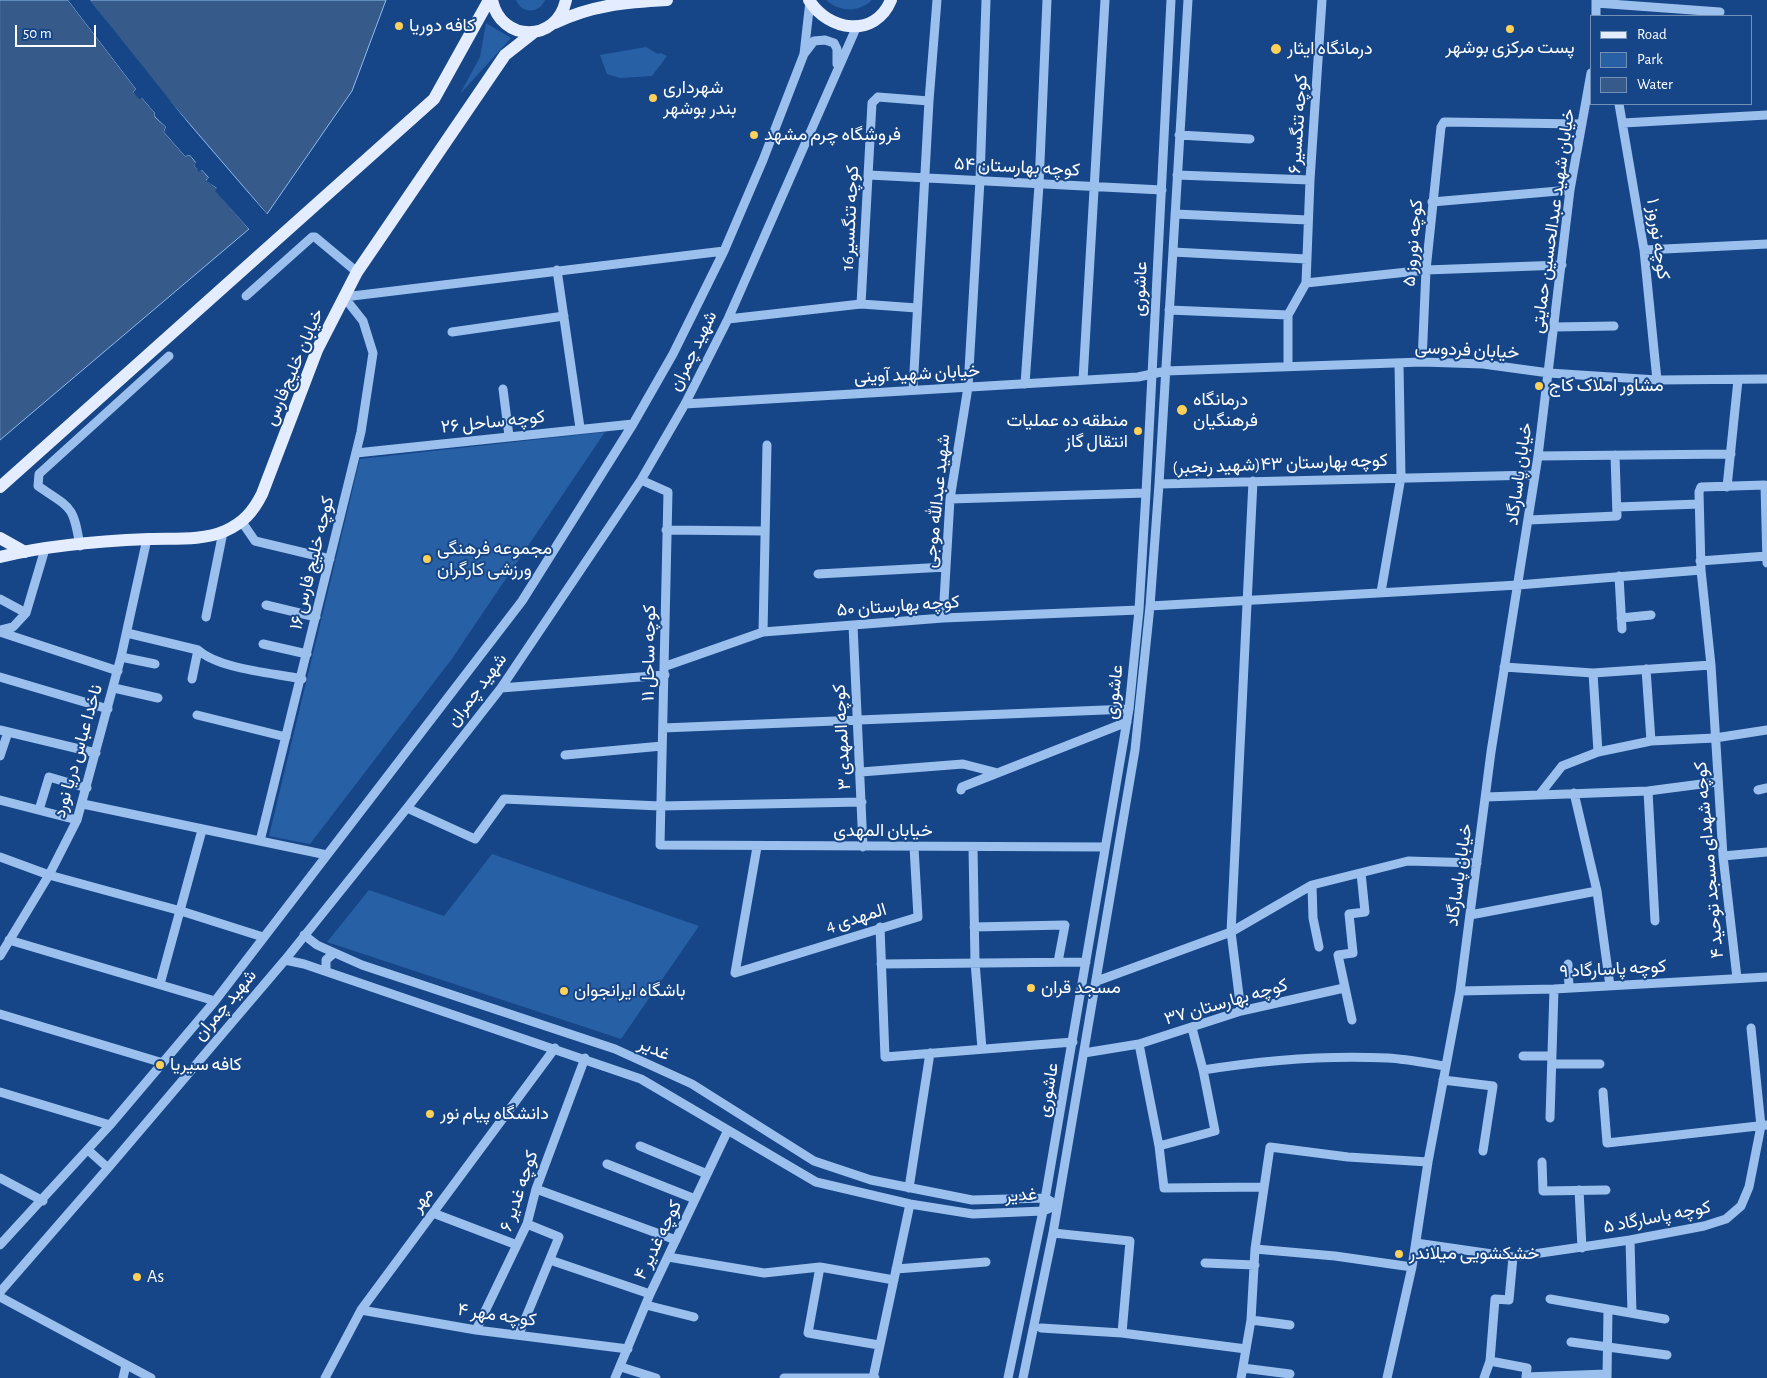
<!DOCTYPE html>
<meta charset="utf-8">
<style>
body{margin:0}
#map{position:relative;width:1767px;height:1378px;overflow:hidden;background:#164687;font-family:"Alegreya Sans",sans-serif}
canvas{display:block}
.legend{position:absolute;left:1590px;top:15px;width:162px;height:90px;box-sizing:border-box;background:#164687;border:1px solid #7390b7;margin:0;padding:6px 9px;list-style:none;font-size:15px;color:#fff}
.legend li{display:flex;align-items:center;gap:10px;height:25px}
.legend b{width:25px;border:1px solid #7390b7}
.scale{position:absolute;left:15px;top:25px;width:81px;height:22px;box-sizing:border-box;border:2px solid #fff;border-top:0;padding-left:6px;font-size:15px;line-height:18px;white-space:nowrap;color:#fff;-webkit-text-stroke:4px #164687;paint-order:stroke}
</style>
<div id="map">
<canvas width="1767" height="1378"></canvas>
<ul class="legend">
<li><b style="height:6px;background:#e3edff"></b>Road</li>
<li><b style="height:14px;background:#2860a5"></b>Park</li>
<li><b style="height:14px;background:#365a8a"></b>Water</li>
</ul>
<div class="scale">50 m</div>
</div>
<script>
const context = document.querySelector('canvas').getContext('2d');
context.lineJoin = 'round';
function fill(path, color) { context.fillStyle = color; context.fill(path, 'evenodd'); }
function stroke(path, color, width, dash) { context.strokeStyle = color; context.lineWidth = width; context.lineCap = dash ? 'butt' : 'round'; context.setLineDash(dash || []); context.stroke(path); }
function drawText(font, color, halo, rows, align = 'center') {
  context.font = font + ' "Alegreya Sans",Vazirmatn,sans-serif'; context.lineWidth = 4; context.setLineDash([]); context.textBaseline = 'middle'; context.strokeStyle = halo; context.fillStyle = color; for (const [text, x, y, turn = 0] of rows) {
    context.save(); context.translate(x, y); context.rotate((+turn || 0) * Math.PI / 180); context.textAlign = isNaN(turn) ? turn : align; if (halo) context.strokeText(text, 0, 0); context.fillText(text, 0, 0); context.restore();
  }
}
const green = new Path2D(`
 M516,0H545C539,14 522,14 516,0Z
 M826,0H872C858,13 840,12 826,0Z
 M486,23L511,38L460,94L480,57Z
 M646,47L658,54L661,53L667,56L652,76L620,78L607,74L600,55Z
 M605,432L451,660L310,844L269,836L360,459Z
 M492,854L699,926L621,1039L327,942L369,890L444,916Z`);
const water = new Path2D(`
 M0,0H68L136,89L133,92L142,98L155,113V117L166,127L164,132L185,156L190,155L196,163L194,165L199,171L202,170L209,178L206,180L218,189L216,191L249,229L0,440Z
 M90,0H386L352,91L267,214L150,78Z`);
const pier = new Path2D(`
 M68,0H71L138,87L136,92L140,96H144L157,111V116L168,126L167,131L186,153H192L199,161L197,165L200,169L204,168L211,176V180L220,187L219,191L251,227L249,229L215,191L217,188L206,181L209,177L202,170L199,172L194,165L196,162L190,155L185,156L164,132L166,127L155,116V113L142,98L139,99L133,92L136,89Z
 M87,0H90L212,153L267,214L265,216L148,79Z`);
const minor = new Path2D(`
 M1596,0V16
 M1596,3L1720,12
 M804,54L814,41L825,40L834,43L837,49V64
 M1619,104L1644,250L1657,380
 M1623,123L1767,115
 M1179,135L1250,139
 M869,175L1162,190
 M1177,175L1310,180
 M1432,202L1570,190
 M1175,214L1308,220
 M1644,250L1767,244
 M1173,252L1307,259
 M557,270L580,428
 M1306,283L1426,270L1562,265
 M246,296L312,237H315L357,272
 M344,297L724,251
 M861,304L872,103L878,97L929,101
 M1169,310L1288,315
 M728,319L861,304L917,308
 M1554,327L1614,326
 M452,332L564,316
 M1422,362L1426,270L1441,127L1444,122L1582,124
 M1288,366V315L1306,283L1310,180L1322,0
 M1083,380L1105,0
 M1025,384L1039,185L1047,0
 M503,389L509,436
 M913,390L929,101L937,0
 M685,404L1138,377L1166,371L1422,362L1483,364L1549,373L1657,380L1767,379
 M356,453L633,424
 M1538,456L1731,454
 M641,480L668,492L660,845L1105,847
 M1159,484L1535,475
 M1727,487L1738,380
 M950,499L1146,493
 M1617,507L1699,504
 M1529,520L1617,516L1615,455
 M242,522L255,541L330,559
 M666,530L764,531
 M80,546C73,505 72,509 38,486L39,474L169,356
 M1700,561L1767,556
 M818,574L946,567
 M1619,576L1622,629
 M1381,592L1401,477L1399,364
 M0,599L26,613
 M266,605L316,617
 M1150,606L1518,585L1701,570
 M206,617L223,532
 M943,618L950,499L968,387L980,180L986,0
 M1621,618L1651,615
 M853,625L863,847
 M0,630L13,627L26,613L45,549
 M0,632L118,671
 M763,632L767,445
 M127,633L198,650C219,669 273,673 302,679
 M263,644L307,654
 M121,657L155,664
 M666,666L763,632L943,618L1139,610
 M1504,667L1593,673L1711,665
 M1646,669L1651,741
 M1593,673L1598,752
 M0,677L108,709
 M192,679L198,650
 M114,688L158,698
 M501,688L665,675
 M197,715L286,737
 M663,728L1129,709
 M0,730L96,753
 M565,755L662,746
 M0,756L8,732
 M861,772L963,764L998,773
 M961,790L962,787L1127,722
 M1758,790L1767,788
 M1648,791L1655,921
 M1574,793L1597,891L1610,986
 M1540,794L1562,766L1598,752L1651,741L1715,738L1767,730
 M1486,797L1648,791L1717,782
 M0,800L77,820
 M83,804L327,855
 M407,808L475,839L504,799L660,806L862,802
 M39,810L49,777L87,788
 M260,841L361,432L373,353L363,321L344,297
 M757,847L735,973L918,917L914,847
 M973,847L975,962L982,1049
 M1723,856L1767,852
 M0,857L49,875L181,911L263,937
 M1312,885L1313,918L1319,947
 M1470,915L1597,891
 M880,927L885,1057L1073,1042
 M974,927L1065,925L1058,962
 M304,935L317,945L362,965L615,1049L692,1084L814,1161L871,1180L972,1200L1045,1198L1057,1205
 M9,940L215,1001
 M0,956L49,875L77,820L121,657L147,539
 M285,960L304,964L641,1079L816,1182L910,1204L973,1214L1043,1211L1057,1205
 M881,964L1086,962
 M1568,964L1569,988
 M326,971V960L334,953
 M1737,978L1723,856L1711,665L1701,570L1699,492L1701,487L1765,485L1767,563
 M1097,981L1231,932L1312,885L1408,861L1477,863
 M160,984L202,830
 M1460,991L1554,989L1767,977
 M1241,1011L1231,932L1253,481
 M0,1014L163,1063
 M1352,1020L1338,955L1353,953L1349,914L1365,912L1361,873
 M1139,1044L1159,1146L1164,1188L1264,1187
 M1084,1053L1139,1044L1241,1011L1344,988
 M1523,1056H1551
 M1552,1064H1600
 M1203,1070C1264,1060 1327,1055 1388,1058C1407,1059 1426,1063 1445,1066
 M1443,1080L1493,1086L1483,1151
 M0,1092L110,1125
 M1603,1092L1607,1143L1767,1125
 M1550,1118L1554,989
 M640,1146L707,1174
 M1159,1146L1215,1131L1203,1070L1192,1028
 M88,1150L108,1168
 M1542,1162L1543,1191L1606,1190
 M607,1164L695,1199
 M0,1178L43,1201
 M909,1188L930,1053
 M536,1189L676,1240
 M1579,1190L1582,1248
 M433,1213L517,1245
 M1053,1233L1130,1241L1122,1333
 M1630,1240L1632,1313
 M1416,1243L1513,1257L1630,1240L1704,1226L1726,1219L1741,1206L1749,1187L1761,1126L1751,1028
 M0,1245L110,1125L215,1001L522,601L633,424L673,354L724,251L763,160L804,54L810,1
 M1255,1249L1335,1256L1412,1267
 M668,1257L764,1273L820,1267L894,1280
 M550,1260L650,1294
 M1205,1263L1255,1265
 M820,1267L808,1333L879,1345
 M896,1269L986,1262
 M0,1292L108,1168L285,960L407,808L501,688L641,480L685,404L728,319L857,26
 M0,1297L151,1378
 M1550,1299L1665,1319
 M646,1305L694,1317
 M361,1310L476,1330L628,1349
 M1251,1320L1290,1325
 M1041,1328L1122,1333L1246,1349
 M476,1330L527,1224L536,1189L585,1058
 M519,1334L559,1237L527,1224
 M1571,1342L1667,1355
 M1490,1361L1527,1368L1526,1377L1607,1374
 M621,1367L656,1378
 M1243,1368L1290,1374
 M123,1378L126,1365
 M325,1378L361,1310L555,1048
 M615,1378L650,1294L728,1130
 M784,1378H875
 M873,1378L910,1204
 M1008,1378L1043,1211L1129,709L1139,610L1146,493L1171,0
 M1023,1378L1053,1233L1135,750L1150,606L1159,484L1188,0
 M1241,1378L1251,1320L1255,1249L1270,1147L1348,1157L1428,1162
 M1387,1378L1412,1267L1428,1162L1460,991L1491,752L1538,456L1570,190L1591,73
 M1484,1378L1490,1361L1495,1299L1509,1300L1513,1257
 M1607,1378L1608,1309`);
const major = new Path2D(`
 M492,0C501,43 557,43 566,0
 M809,0C828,31 875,39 891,0
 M555,23C591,5 628,2 667,0
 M0,487L434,99L489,0
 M0,538L25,552
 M0,557C47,545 100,541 149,539C173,538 202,541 225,531C243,523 253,512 262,494L317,350L357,272L505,55L533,33`);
const markers = [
 [399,26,5,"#ffd159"],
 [1510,29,5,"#ffd159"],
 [1276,49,6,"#ffd159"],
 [653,98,5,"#ffd159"],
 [754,135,5,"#ffd159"],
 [1539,386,5,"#ffd159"],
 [1182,410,6,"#ffd159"],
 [1138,431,5,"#ffd159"],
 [427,559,5,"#ffd159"],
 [1031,988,5,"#ffd159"],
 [564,991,5,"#ffd159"],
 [160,1065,5,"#ffd159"],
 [430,1114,5,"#ffd159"],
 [1399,1254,5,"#ffd159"],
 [137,1277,5,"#ffd159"]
];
const poiNames = [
 ["کافه دوریا",409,26],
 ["پست مرکزی بوشهر",1510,48,"center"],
 ["درمانگاه ایثار",1287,49],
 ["شهرداری",663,88],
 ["بندر بوشهر",663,109],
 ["فروشگاه چرم مشهد",764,135],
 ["مشاور املاک کاج",1549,386],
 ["درمانگاه",1193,400],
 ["فرهنگیان",1193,421],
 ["منطقه ده عملیات",1128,421,"right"],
 ["انتقال گاز",1128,442,"right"],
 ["مجموعه فرهنگی",437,549],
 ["ورزشی کارگران",437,570],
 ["مسجد قران",1041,988],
 ["باشگاه ایرانجوان",574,991],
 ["کافه سیریا",170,1065],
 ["دانشگاه پیام نور",440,1114],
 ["خشکشویی میلاندر",1409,1254],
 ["As",147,1277]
];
const streetNames = [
 ["کوچه تنگسیر۶",1298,124,-86],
 ["کوچه بهارستان ۵۴",1017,167,3],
 ["کوچه تنگسیر16",850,218,-87],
 ["خیابان شهید عبدالحسین حمایتی",1553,221,-82],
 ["کوچه نوروز ۱",1658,239,82],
 ["کوچه نوروز ۵",1413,243,-85],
 ["عاشوری",1140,289,-87],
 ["خیابان فردوسی",1467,350,3],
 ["شهید چمران",693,351,-64],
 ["خیابان خلیج‌فارس",294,367,-67],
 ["خیابان شهید آوینی",917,374,-3],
 ["کوچه ساحل ۲۶",493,422,-6],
 ["کوچه بهارستان ۴۳(شهید رنجبر)",1280,464,-2],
 ["خیابان پاسارگاد",1519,474,-82],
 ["شهید عبدالله موجی",937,501,-84],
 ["کوچه خلیج فارس ۱۶",312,563,-76],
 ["کوچه بهارستان ۵۰",898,606,-4],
 ["کوچه ساحل ۱۱",649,653,-89],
 ["شهید چمران",477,690,-53],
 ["عاشوری",1114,692,-83],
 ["کوچه المهدی ۳",842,737,-93],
 ["ناخدا عباس دریا نورد",78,751,-74],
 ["خیابان المهدی",883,831],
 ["کوچه شهدای مسجد توحید ۴",1709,860,-95],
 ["خیابان پاسارگاد",1459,875,-82],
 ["المهدی 4",856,918,-17],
 ["کوچه پاسارگاد ۹",1613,969,-3],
 ["کوچه بهارستان ۳۷",1226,1002,-16],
 ["شهید چمران",225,1005,-50],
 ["غدیر",654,1049,24],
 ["عاشوری",1048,1090,-80],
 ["کوچه غدیر ۶",519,1191,-71],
 ["غدیر",1021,1195,-4],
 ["مهر",422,1200,-54],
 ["کوچه پاسارگاد ۵",1657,1217,-11],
 ["کوچه غدیر ۴",658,1240,-64],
 ["کوچه مهر ۴",497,1315,8]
];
fill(green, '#2860a5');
fill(water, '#365a8a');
stroke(water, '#8ebbf1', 1);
fill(pier, '#164687');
stroke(minor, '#9cc0ee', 9);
stroke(major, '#e3edff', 12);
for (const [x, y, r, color] of markers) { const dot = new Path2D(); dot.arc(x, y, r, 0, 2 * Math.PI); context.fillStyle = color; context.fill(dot); stroke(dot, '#164687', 2); }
drawText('18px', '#fff', '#164687', poiNames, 'left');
drawText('18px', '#fff', '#164687', streetNames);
</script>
